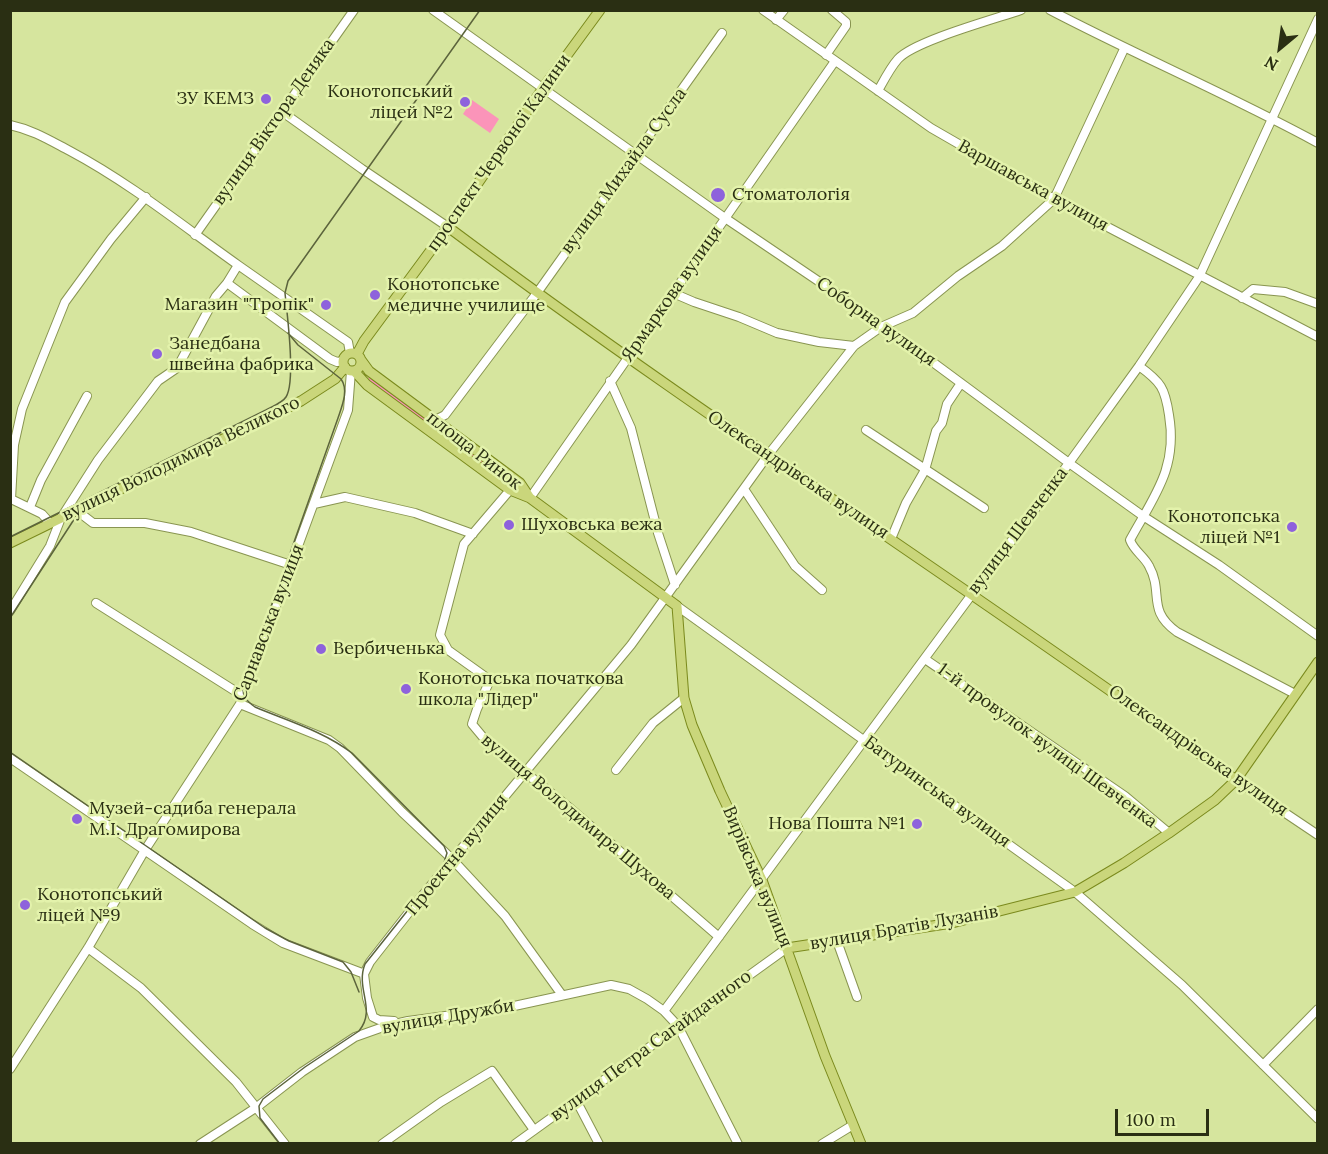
<!DOCTYPE html>
<meta charset="utf-8">
<style>
body{margin:0}
#map{position:relative;width:1328px;height:1154px;overflow:hidden;background:#d6e59e;font-family:Lora,serif}
canvas{display:block}
.frame{position:absolute;inset:0;border:12px solid #2a2f13;pointer-events:none}
.north{position:absolute;left:1250px;top:18px;width:60px;height:60px;-webkit-text-stroke:4px #e3f2ab;paint-order:stroke;rotate:209deg;font-size:16px;font-weight:700;line-height:24px;text-align:center;color:#2a2f13}
.north::after{content:'';display:block;margin:auto;width:21px;height:27px;background:#2a2f13;clip-path:polygon(50% 0,100% 100%,50% 72%,0 100%)}
.scale{position:absolute;left:1115px;top:1109px;width:94px;height:27px;box-sizing:border-box;border:3px solid #2a2f13;border-top:0;padding-left:8px;font-size:18px;line-height:21px;white-space:nowrap;color:#2a2f13;-webkit-text-stroke:4px #e3f2ab;paint-order:stroke}
</style>
<div id="map">
<canvas width="1328" height="1154"></canvas>
<div class="frame"></div>
<div class="north">N</div>
<div class="scale">100 m</div>
</div>
<script>
const context = document.querySelector('canvas').getContext('2d');
context.lineJoin = 'round';
function fill(path, color) { context.fillStyle = color; context.fill(path, 'evenodd'); }
function stroke(path, color, width, dash) { context.strokeStyle = color; context.lineWidth = width; context.lineCap = dash ? 'butt' : 'round'; context.setLineDash(dash || []); context.stroke(path); }
function drawText(font, color, halo, rows, align = 'center') {
  context.font = font + ' Lora,serif'; context.lineWidth = 5; context.setLineDash([]); context.textBaseline = 'middle'; context.strokeStyle = halo; context.fillStyle = color; for (const [text, x, y, turn = 0] of rows) {
    context.save(); context.translate(x, y); context.rotate((+turn || 0) * Math.PI / 180); context.textAlign = isNaN(turn) ? turn : align; if (halo) context.strokeText(text, 0, 0); context.fillText(text, 0, 0); context.restore();
  }
}
const green = new Path2D(`
 M472,100L499,119L490,133L463,114Z
 M369,376L517,486V488L515,489L368,380Z`);
const minor = new Path2D(`
 M433,10L725,218L833,291L881,327L892,332L1069,463L1143,516L1219,565L1318,636
 M763,10L931,128L1054,199L1318,337
 M1050,10C1138,56 1230,95 1318,143
 M776,20L784,10
 M826,55L846,26V22L832,10
 M878,91C884,80 890,68 898,59C914,41 995,19 1021,10
 M281,111L362,169L448,227
 M10,125C33,130 49,140 70,151C130,183 183,226 238,265L227,283L330,359L337,362L343,361
 M195,235L354,10
 M238,265L348,342L350,353
 M673,293L694,302L739,317L777,333L819,342L854,346
 M1242,298L1253,289L1285,292L1318,304
 M1139,366C1161,382 1165,388 1169,415C1178,468 1154,496 1130,540C1134,551 1144,556 1149,566C1164,593 1146,610 1177,632L1295,694
 M610,381L631,428L658,533L675,585
 M435,420L445,415L537,293L722,33
 M866,430L984,508
 M744,489L795,566L822,590
 M510,490L464,544L440,635L448,650L490,680L477,709L472,724L487,742L571,809L719,937
 M530,498L835,61
 M314,504L345,497L415,513L473,534
 M30,507L41,480L87,396
 M76,510L93,523H145L191,532L291,565
 M50,523L42,514L11,499L14,445L22,409L65,302L111,239L146,197
 M891,539L906,503L925,470L936,431L942,423L947,404L961,383
 M96,603L243,696
 M677,606L1075,892L1182,985L1318,1119
 M10,611L50,546L61,518L98,460L158,381L177,368L216,296L227,283
 M925,659L1125,796L1169,833
 M240,704L329,740L340,748L402,812L452,859L505,916L562,995
 M10,758L252,924L283,943L362,973L364,974L367,998L373,1017L379,1020L394,1021
 M616,770L653,723L684,698
 M1236,780L1318,835
 M837,941L857,997
 M88,948L141,988L236,1082L285,1144
 M364,974L370,962L417,902L631,645L768,455L854,346L881,327L913,313L958,276L1002,246L1054,199L1124,49
 M664,1011L1069,463L1139,366L1199,277L1318,19
 M1263,1065L1318,1009
 M10,1069L88,948L145,850L240,704L348,410L351,371
 M576,1100L599,1144
 M200,1144L257,1107L302,1072L355,1037L386,1026L408,1021L505,1008L611,985L629,989L647,999L664,1011L678,1026L738,1144
 M382,1144L441,1102L492,1071L534,1130
 M515,1144L787,948
 M822,1144L853,1125`);
const major = new Path2D(`
 M448,227C705,419 976,592 1236,780
 M343 362a9 9 0 1 1 18 0a9 9 0 1 1-18 0Z
 M357,354L364,341L448,227L543,88L600,10
 M361,360L369,371L520,483L530,498
 M354,371L367,385L510,490L530,498L677,606L684,698L692,725L720,791L762,880L825,1056L861,1144
 M10,543L301,401L335,379L345,367
 M787,948L952,923L1075,892L1124,863L1169,833L1215,800L1236,780L1318,662`);
const tram = new Path2D(`
 M10,537L266,410C273,406 282,403 286,397C296,382 287,313 285,293L288,281L480,10
 M10,618L73,521L90,500
 M10,752L265,928L289,941L343,962L351,972L359,992
 M280,1144L260,1118L259,1106L263,1099L305,1067L359,1031C377,1009 355,989 365,964L443,866L447,853L444,846L352,753C323,731 288,721 255,707C245,700 241,694 244,683L338,418C342,406 349,390 341,379L298,345L288,333`);
const markers = [
 [266,99,6,"#8e62dc"],
 [465,102,6,"#8e62dc"],
 [718,195,8,"#8e62dc"],
 [375,295,6,"#8e62dc"],
 [326,305,6,"#8e62dc"],
 [157,354,6,"#8e62dc"],
 [509,525,6,"#8e62dc"],
 [1292,527,6,"#8e62dc"],
 [321,649,6,"#8e62dc"],
 [406,689,6,"#8e62dc"],
 [77,819,6,"#8e62dc"],
 [917,824,6,"#8e62dc"],
 [25,905,6,"#8e62dc"]
];
const poiNames = [
 ["Конотопський",453,92,"right"],
 ["ліцей №2",453,113,"right"],
 ["ЗУ КЕМЗ",254,99,"right"],
 ["Стоматологія",732,195],
 ["Конотопське",387,285],
 ["медичне училище",387,306],
 ["Магазин \"Тропік\"",314,305,"right"],
 ["Занедбана",169,344],
 ["швейна фабрика",169,365],
 ["Конотопська",1280,517,"right"],
 ["ліцей №1",1280,538,"right"],
 ["Шуховська вежа",521,525],
 ["Вербиченька",333,649],
 ["Конотопська початкова",418,679],
 ["школа \"Лідер\"",418,700],
 ["Музей-садиба генерала",89,809],
 ["М.І. Драгомирова",89,830],
 ["Нова Пошта №1",905,824,"right"],
 ["Конотопський",37,895],
 ["ліцей №9",37,916]
];
const streetNames = [
 ["вулиця Віктора Деняка",274,122,-55],
 ["проспект Червоної Калини",499,153,-55],
 ["вулиця Михайла Сусла",624,171,-54],
 ["Варшавська вулиця",1033,186,29],
 ["Ярмаркова вулиця",672,294,-55],
 ["Соборна вулиця",876,322,35],
 ["площа Ринок",474,451,38],
 ["вулиця Володимира Великого",181,459,-26],
 ["Олександрівська вулиця",798,475,34],
 ["вулиця Шевченка",1018,531,-53],
 ["Сарнавська вулиця",269,623,-69],
 ["1-й провулок вулиці Шевченка",1047,746,36],
 ["Олександрівська вулиця",1198,751,35],
 ["Батуринська вулиця",937,792,36],
 ["вулиця Володимира Шухова",578,817,40],
 ["Проектна вулиця",457,855,-51],
 ["Вирівська вулиця",757,877,67],
 ["вулиця Братів Лузанів",904,928,-10],
 ["вулиця Дружби",448,1017,-10],
 ["вулиця Петра Сагайдачного",651,1046,-36]
];
fill(green, '#fb94b9');
stroke(minor, '#899551', 10);
stroke(major, '#7b8a1d', 11);
stroke(minor, '#fff', 8);
stroke(major, '#cad67b', 9);
stroke(tram, '#5c643c', 1.5);
for (const [x, y, r, color] of markers) { const dot = new Path2D(); dot.arc(x, y, r, 0, 2 * Math.PI); context.fillStyle = color; context.fill(dot); stroke(dot, '#e3f2ab', 2); }
drawText('18px', '#2a2f13', '#e3f2ab', poiNames, 'left');
drawText('18px', '#2a2f13', '#e3f2ab', streetNames);
</script>
